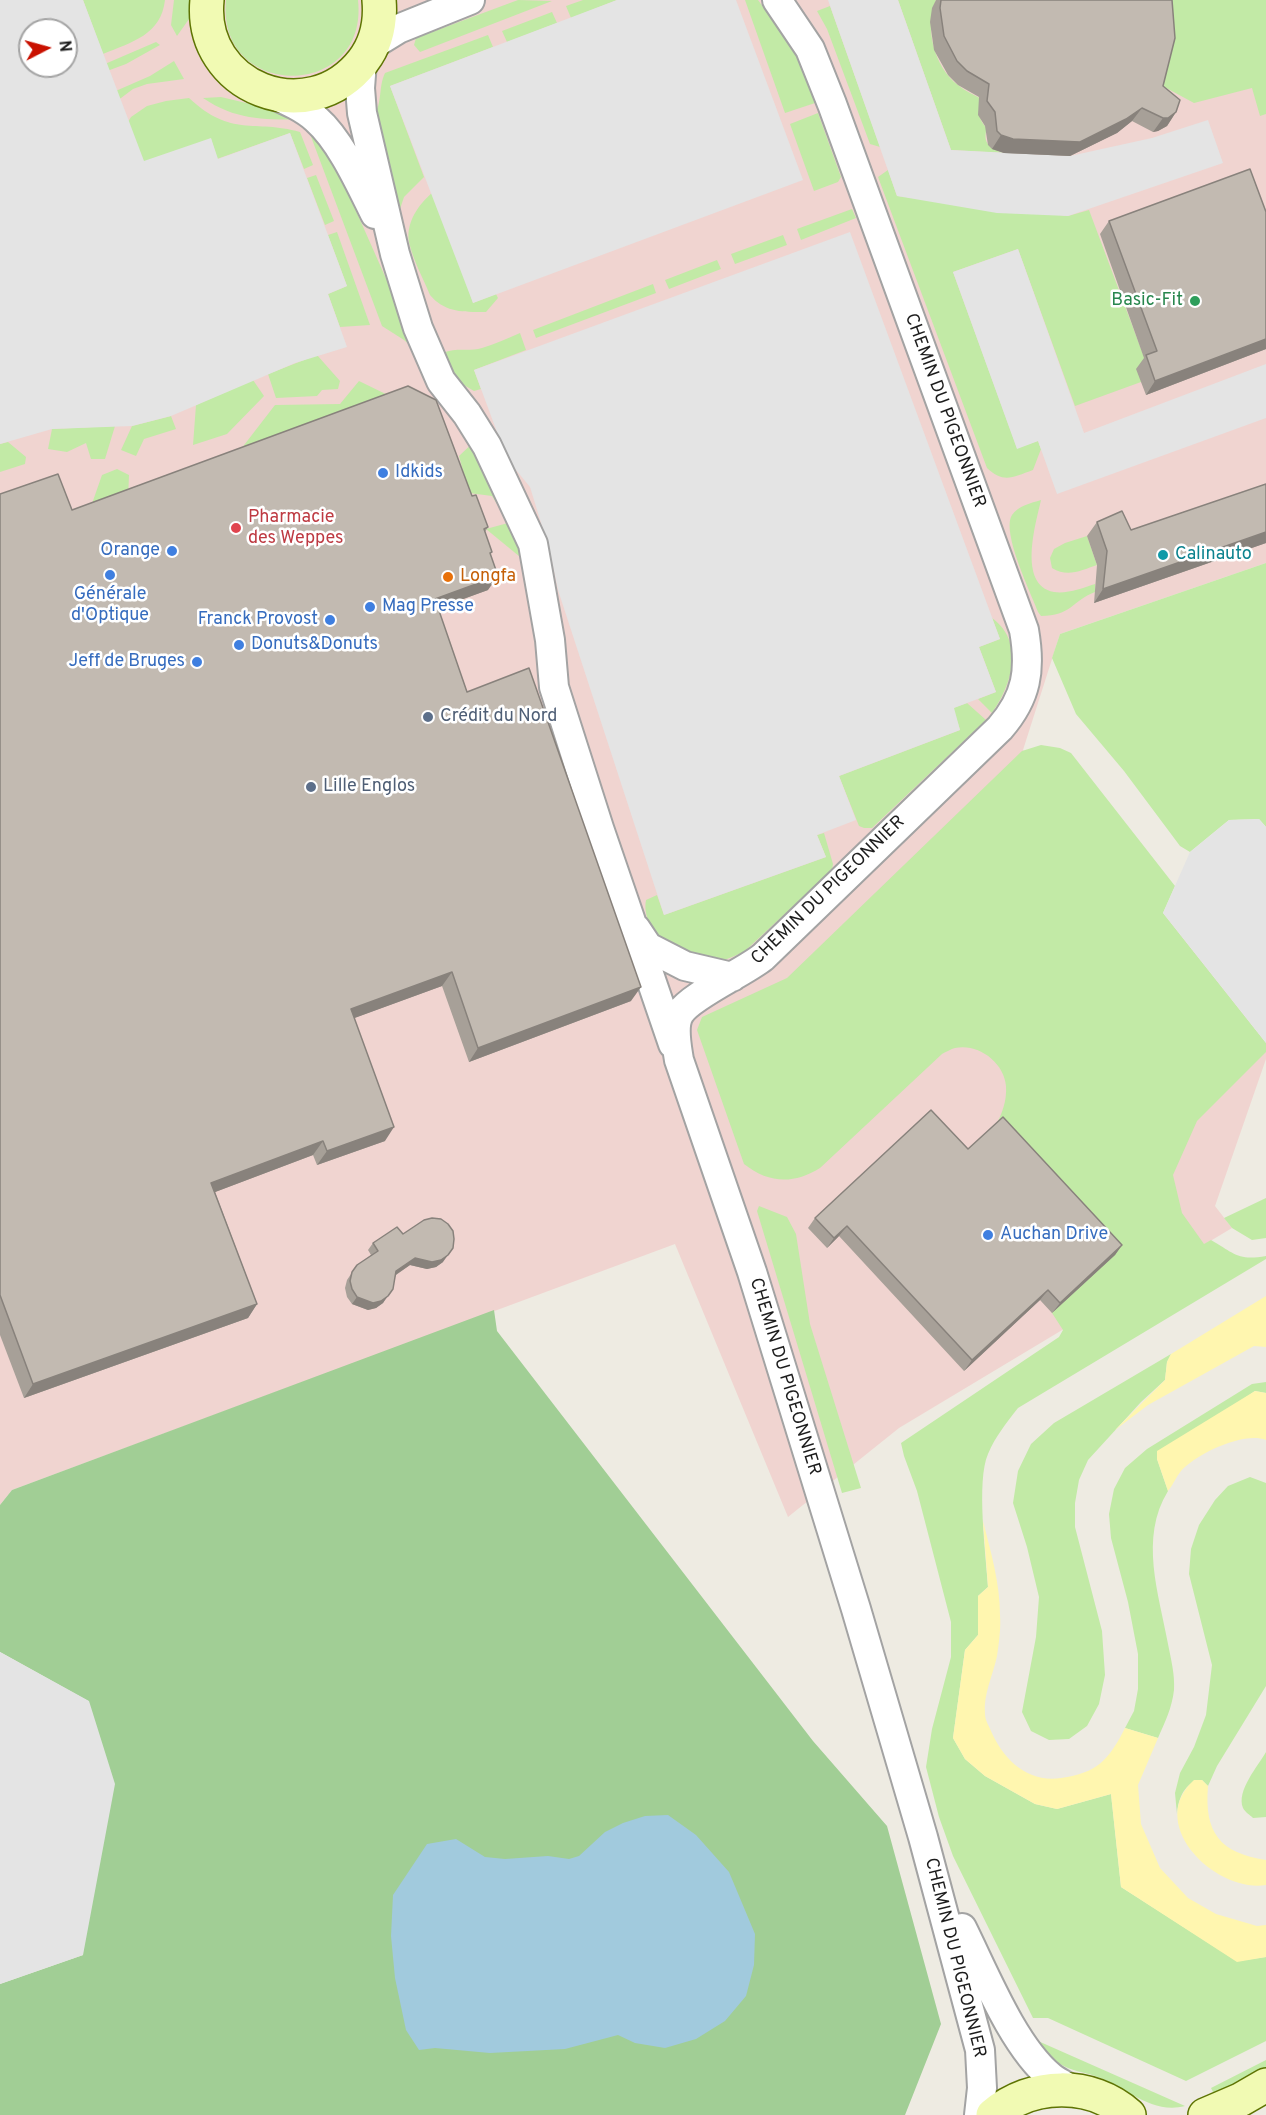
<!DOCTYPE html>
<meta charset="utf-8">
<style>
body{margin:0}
#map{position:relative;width:1266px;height:2115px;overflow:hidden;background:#eeebe2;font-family:Overpass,sans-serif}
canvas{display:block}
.north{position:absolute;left:18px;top:18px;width:60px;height:60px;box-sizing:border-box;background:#fff;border:2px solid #a4a4a4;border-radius:50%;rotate:84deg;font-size:16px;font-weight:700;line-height:24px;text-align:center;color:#1c1c1c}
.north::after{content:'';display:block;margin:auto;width:21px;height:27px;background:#c91100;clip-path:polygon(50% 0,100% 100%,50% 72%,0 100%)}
</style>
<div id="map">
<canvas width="1266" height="2115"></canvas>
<div class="north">N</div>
</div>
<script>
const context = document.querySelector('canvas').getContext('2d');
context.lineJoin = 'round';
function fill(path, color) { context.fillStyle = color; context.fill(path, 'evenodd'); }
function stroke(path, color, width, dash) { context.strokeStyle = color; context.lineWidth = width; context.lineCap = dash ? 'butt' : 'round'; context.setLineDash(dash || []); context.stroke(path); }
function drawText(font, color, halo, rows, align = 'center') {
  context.font = font + ' Overpass,sans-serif'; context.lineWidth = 5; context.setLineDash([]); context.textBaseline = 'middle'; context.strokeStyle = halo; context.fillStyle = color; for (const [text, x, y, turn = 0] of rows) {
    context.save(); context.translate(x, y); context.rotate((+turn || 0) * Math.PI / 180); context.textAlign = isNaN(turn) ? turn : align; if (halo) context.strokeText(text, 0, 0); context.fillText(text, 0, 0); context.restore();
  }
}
const commercial = new Path2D(`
 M0,0H1266V563L1060,634L1023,750L1163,913L1266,1043V1059L1215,1206L1232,1228L899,1428L788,1517L675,1244L12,1490L0,1505ZM30,30H66V66H30Z`);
const grass = new Path2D(`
 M83,0H165C161,35 132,42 103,54Z
 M174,0H190L191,2L189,19L177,36L171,25Z
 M226,0H358C369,101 216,101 226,0Z
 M518,0L552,1L420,52L414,45L416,38Z
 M583,0H617L571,18L566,6Z
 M745,0H758L795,51L815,103L785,113Z
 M898,0H936C924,27 934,67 958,85C965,91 974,95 982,99C979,112 977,118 987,128C982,143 990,149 1004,153L951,150Z
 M1159,0H1266V114L1260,116L1252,88L1194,103L1157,83Z
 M830,6L879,144L880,147L870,144L827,29L817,11Z
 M552,12L557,23L507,42L502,31Z
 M488,35L493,47L390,86L424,177L404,197L400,209H397L373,116C383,104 378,87 385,73Z
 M156,42L160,45L126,64L99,74L84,73Z
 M174,61L184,79L147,84L133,89L117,101L47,121L150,76Z
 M221,97L284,112L299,120C262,119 235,120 203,98Z
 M189,98C232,138 254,119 300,132L313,165L304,169L290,133L217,159L211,139L122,169L119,136L131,117L147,106L166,101Z
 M818,113L841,177L838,182L814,191L790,124Z
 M314,133L345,186L419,353L404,340L382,326L310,134Z
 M888,170L897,196L1068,216L1089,210L1147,365L1141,382L1075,406L1018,249L953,272L1017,448L1038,441L1041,449L1033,470C1013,477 1004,484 987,468L878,177Z
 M316,175L334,221L325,225L307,178Z
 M440,187L473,303L496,294L498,298L486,312C464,312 445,313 430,295C423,278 413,260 409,242C405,220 423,198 440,187Z
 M852,209L856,218L801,240L797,229Z
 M337,232L370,325L340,327L328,294L347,286L328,235Z
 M783,235L787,245L735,264L731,254Z
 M717,260L721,269L669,289L665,280Z
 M653,284L656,293L536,338L533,330Z
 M520,333L526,350L474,370L481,389L474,391L452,378L443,353C456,347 469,352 482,348C495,344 508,338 520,333Z
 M317,355L340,381L338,389L322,390L317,396L276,398L268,374Z
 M253,380L264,396L227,434L193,445L196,405Z
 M359,381L398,400L231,462L275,405L340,404Z
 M171,416L176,429L144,439L136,456L121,450L132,426Z
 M115,426L105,459H91L86,443L67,452L48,449L52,429Z
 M477,439L510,500L497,504L492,496L469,493L459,456Z
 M8,442L26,457L25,464L0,472V444Z
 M117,469L129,475L128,500L88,515L102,475Z
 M1041,500C1036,523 1017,585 1054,592C1067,594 1083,588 1095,584V592C1072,601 1071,616 1041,616L1038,612C1031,593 1001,532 1012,515C1018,506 1031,503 1041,500Z
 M519,520L525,561L486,529Z
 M1087,536L1097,565C1082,570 1068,578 1052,568L1050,558L1054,549L1065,543Z
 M1266,563V827L1259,819L1229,820L1190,852L1180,846L1124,771L1076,714L1052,658L1060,634Z
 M992,618C1025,642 1012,685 992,713L978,699L996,692L979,647L1000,639Z
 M967,703L986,720L872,828H864L859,826L839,776L960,730L953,708Z
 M1041,745L1060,748L1071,753L1175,886L1163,913L1266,1043V1052L1197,1121L1173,1175L1182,1213L1204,1244L1211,1240C1234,1253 1237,1261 1266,1256V1259L1018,1408C1007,1422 995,1437 988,1454C976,1481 986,1555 988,1587L978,1596V1635L965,1650L953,1738L965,1759L985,1776L1035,1804L1057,1809L1111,1794L1121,1887L1237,1961L1266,1957V2041L1186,2081L1048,2018H1033L953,1856L939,1817L926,1767L932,1729L951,1657V1622L917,1491L904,1456L901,1443L1059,1337L1063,1330L1052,1313L995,1127C1002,1114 1007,1101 1006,1086C1004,1062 978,1043 955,1048C951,1049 946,1052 942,1054L820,1168C793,1185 768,1183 744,1164L697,1030L702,1017L787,978L1022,751Z
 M824,833L833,864L832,870L745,951C733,957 723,962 709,962C680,960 640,932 646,900L657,895L664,915L826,857L817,835Z
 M1266,1198V1238L1252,1240L1232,1228L1224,1218Z
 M759,1206L787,1217L796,1234L810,1324L861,1488L842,1493L757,1211Z
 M1171,1354L1167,1362L1165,1380L1141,1402L1088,1460L1079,1480L1075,1503V1527L1102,1631L1105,1675L1099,1704L1087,1726L1069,1739L1049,1740L1031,1731L1022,1712L1036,1637L1039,1597L1027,1547L1013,1503L1018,1471L1031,1444L1054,1423Z
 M1266,1382V1393L1255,1391L1157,1459L1168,1491C1139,1538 1159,1594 1168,1644C1171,1659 1175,1675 1174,1690C1172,1708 1165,1722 1158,1738L1125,1728L1134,1711L1138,1689V1654L1128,1602L1111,1538L1109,1514L1114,1489L1125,1468L1147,1449L1252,1384Z
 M1250,1477L1266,1483V1686L1217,1766L1208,1786L1202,1780C1185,1781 1178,1799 1177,1814L1175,1793L1180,1773L1194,1747L1206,1715L1212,1665L1189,1574L1191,1549L1199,1525L1215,1500L1228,1486Z
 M1266,1752V1817L1253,1818C1250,1815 1245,1812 1243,1808C1236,1791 1258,1766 1266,1752Z
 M1038,2041L1185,2106C1151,2115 1125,2086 1095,2076C1084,2072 1071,2071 1060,2064C1049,2059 1044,2051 1038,2041Z
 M1266,2060V2072L1215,2096L1211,2088Z`);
const forest = new Path2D(`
 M494,1310L497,1331L813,1741L887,1826L941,2024L905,2115H0V1984L83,1955L88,1701L0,1652V1505L12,1490Z`);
const sand = new Path2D(`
 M1266,1296V1347L1254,1346L1148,1405L1115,1430L1165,1380L1167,1362L1171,1354Z
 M1255,1391L1266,1393V1440C1244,1431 1196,1454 1181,1471C1176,1477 1173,1485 1168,1491L1157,1459V1451Z
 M983,1521C991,1553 1000,1583 1000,1615C1001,1628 999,1643 997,1656C993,1675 983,1695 985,1714C985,1720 989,1726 991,1731C1003,1759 1027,1783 1061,1778C1097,1773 1109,1760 1125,1728L1158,1738L1138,1785L1141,1824L1160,1868L1188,1898L1216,1914L1257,1926L1266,1925V1957L1237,1962L1121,1887L1111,1794L1057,1809L1035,1804L985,1776L965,1759L953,1738L965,1650L978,1635V1596L988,1587Z
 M1194,1780H1202L1208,1786C1204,1833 1220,1853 1266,1860V1885C1215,1893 1145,1824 1194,1780Z`);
const parking = new Path2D(`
 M0,0H83L144,161L211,138L218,159L290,133L347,286L328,294L347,347L295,363L171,416L132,426L52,429L0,444ZM30,30H66V66H30Z
 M617,0H736L803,180L473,303L390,86Z
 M828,0H898L951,150L1070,156L1152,138L1208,120L1223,163L1068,216L997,213L897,196Z
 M850,232L1000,639L979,647L996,692L954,708L960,730L839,776L856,820L817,835L826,857L664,915L558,590L550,552L530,487L507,459L474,370Z
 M1018,249L1084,433L1266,364V418L1057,494L1038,441L1017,449L953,272Z
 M1259,819L1266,827V1043L1163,913L1190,852L1229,820Z
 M0,1652L89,1701L115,1784L83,1955L0,1984Z`);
const water = new Path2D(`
 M668,1815L696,1835L729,1872L755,1934L754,1965L746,1996L725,2021L696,2039L665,2048L635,2043L618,2035L565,2049L490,2053L435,2048L419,2050L406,2030L395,1978L391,1936L393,1895L427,1844L456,1839L485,1857L505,1859L548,1856L569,1859L579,1856L605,1832L623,1823L645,1816Z`);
const street = new Path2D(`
 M777,0L810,49L832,104L1024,630C1031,670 1027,697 1000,728L763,957C743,973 692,995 680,1013C672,1025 677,1047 679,1060L752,1272L856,1609L923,1837L980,2050L982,2088L979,2115
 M372,45L398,29L470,0
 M362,62L360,88L362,113L395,254L418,328L441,381L467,414L487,446L533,544L550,640L554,687L599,828L673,1044
 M272,94C288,101 304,108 316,119C341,141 360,184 375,214
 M636,929L648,947L685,966L732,977
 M962,1928C984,1972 1013,2046 1051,2077C1057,2082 1064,2085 1071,2089`);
const secondary = new Path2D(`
 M207,0C198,88 309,131 363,61C376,44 381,22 379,0
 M993,2115C1032,2082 1091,2081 1129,2115
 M1205,2115L1240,2100L1266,2085`);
const wall = new Path2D(`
 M936,0H1172L1163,86L1176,112L1167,126L1158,131L1153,132L1132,121L1117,133L1070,156L1004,153L992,149L988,145L985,126L978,115L979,97L958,85L948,75L934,50L930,22L932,8Z
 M1109,221L1266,349L1146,395L1136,369L1144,358L1100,234Z
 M1266,484V543L1094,603L1097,565L1087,536L1097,522L1131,530Z
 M0,494L72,510L472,496L488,527L485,532L490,555L488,590L438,608L467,692L631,1001L469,1062L442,986L354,1018L385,1141L317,1165L313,1155L215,1192L257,1304L248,1318L24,1398L0,1335Z
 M968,1149L1122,1245L1115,1255L1052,1313L1040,1300L964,1371L839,1236L827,1248L808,1228L815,1218Z
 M403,1234L443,1262L436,1267L427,1269L410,1265L396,1275L383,1303L376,1308L368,1310L352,1304L347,1297L345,1288L347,1280L357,1265L371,1255L368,1250L373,1243Z`);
const shadedWall = new Path2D(`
 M1142,108L1132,121L1117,133L1070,156L1004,153L992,149L1001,135Z
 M1176,112L1167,126L1158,131L1153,132L1163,118Z
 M1266,339V349L1146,395L1155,381Z
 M1266,532V543L1094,603L1103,589Z
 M498,576L488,590L425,613L435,599Z
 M452,972L442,986L341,1023L351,1009Z
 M641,987L631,1001L469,1062L478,1048Z
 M394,1127L385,1141L317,1165L327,1151Z
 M323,1141L313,1155L202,1197L211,1183Z
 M847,1226L839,1236L827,1248L834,1238Z
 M1122,1245L1115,1255L1052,1313L1060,1303Z
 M448,1255L443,1262L436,1267L427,1269L410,1265L391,1278L396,1271L415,1258Z
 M1048,1290L1040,1300L964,1371L972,1360Z
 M388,1296L383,1303L376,1308L368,1310L352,1304L357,1297Z
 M257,1304L248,1318L24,1398L33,1384Z`);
const building = new Path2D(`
 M941,0H1172L1175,38L1163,86L1180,100L1176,112L1168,118H1163L1142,108L1126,119L1080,142L1013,139L1001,135L997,131L995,112L987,101L989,84L967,71L957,61L944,36L940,8Z
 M1250,169L1266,212V339L1155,381L1146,355L1157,351L1109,221Z
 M408,386L436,400L472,496L476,495L488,527L484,529L492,552L490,553L498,576L435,599L467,692L529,668L641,987L478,1048L452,972L351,1009L394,1127L327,1151L323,1141L211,1183L257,1304L33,1384L0,1295V494L58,474L72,510Z
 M1266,484V532L1103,589L1107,551L1097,522L1122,511L1131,530Z
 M931,1110L968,1149L1003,1117L1122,1245L1060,1303L1048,1290L972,1360L847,1226L834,1238L815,1218Z
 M432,1218L441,1219L448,1224L453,1231L454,1239L453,1248L448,1255L441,1260L432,1262L415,1258L396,1271L393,1289L388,1296L381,1301L373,1303L357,1297L352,1289L350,1281L352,1272L357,1265L378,1251L373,1243L397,1227L403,1234L424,1220Z`);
const markers = [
 [1195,301,6,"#2e9e5b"],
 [383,473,6,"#3f7fe0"],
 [236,528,6,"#e0444e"],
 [172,551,6,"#3f7fe0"],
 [1163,555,6,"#0f9aa8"],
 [110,575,6,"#3f7fe0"],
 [448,577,6,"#e8710a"],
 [370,607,6,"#3f7fe0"],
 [330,620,6,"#3f7fe0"],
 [239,645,6,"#3f7fe0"],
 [197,662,6,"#3f7fe0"],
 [428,717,6,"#5c6f8a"],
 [311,787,6,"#5c6f8a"],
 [988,1235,6,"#3f7fe0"]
];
const leisureNames = [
 ["Basic-Fit",1183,301]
];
const streetNames = [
 ["CHEMIN DU PIGEONNIER",944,411,70],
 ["CHEMIN DU PIGEONNIER",829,891,-44],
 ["CHEMIN DU PIGEONNIER",784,1377,73],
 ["CHEMIN DU PIGEONNIER",954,1958,76]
];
const shopNames = [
 ["Idkids",395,473],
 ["Orange",160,551,"right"],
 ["Générale",110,595,"center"],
 ["d'Optique",110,616,"center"],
 ["Mag Presse",382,607],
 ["Franck Provost",318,620,"right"],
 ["Donuts&Donuts",251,645],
 ["Jeff de Bruges",185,662,"right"],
 ["Auchan Drive",1000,1235]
];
const healthNames = [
 ["Pharmacie",248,518],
 ["des Weppes",248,539]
];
const cultureNames = [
 ["Calinauto",1175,555]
];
const foodNames = [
 ["Longfa",460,577]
];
const serviceNames = [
 ["Crédit du Nord",440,717],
 ["Lille Englos",323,787]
];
fill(commercial, '#f0d4d0');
fill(grass, '#c2eaa6');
fill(forest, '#a1ce95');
fill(sand, '#fff6af');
fill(parking, '#e4e4e4');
fill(water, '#a1cadd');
stroke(street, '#a3a3a3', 32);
stroke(secondary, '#5e7403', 36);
stroke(street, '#fff', 28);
stroke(secondary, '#f1fab3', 33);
fill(wall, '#a7a098');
fill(shadedWall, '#88827c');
fill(building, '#c2bab1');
stroke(building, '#88827c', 1.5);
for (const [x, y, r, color] of markers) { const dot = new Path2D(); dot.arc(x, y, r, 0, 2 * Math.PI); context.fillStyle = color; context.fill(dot); stroke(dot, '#fff', 2); }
drawText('18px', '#27864d', '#fff', leisureNames, 'right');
drawText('18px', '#1c1c1c', '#fff', streetNames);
drawText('18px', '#366cbe', '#fff', shopNames, 'left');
drawText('18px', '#be3a42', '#fff', healthNames, 'left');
drawText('18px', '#0d838f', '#fff', cultureNames, 'left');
drawText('18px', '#c56008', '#fff', foodNames, 'left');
drawText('18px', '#4e5e75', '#fff', serviceNames, 'left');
</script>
